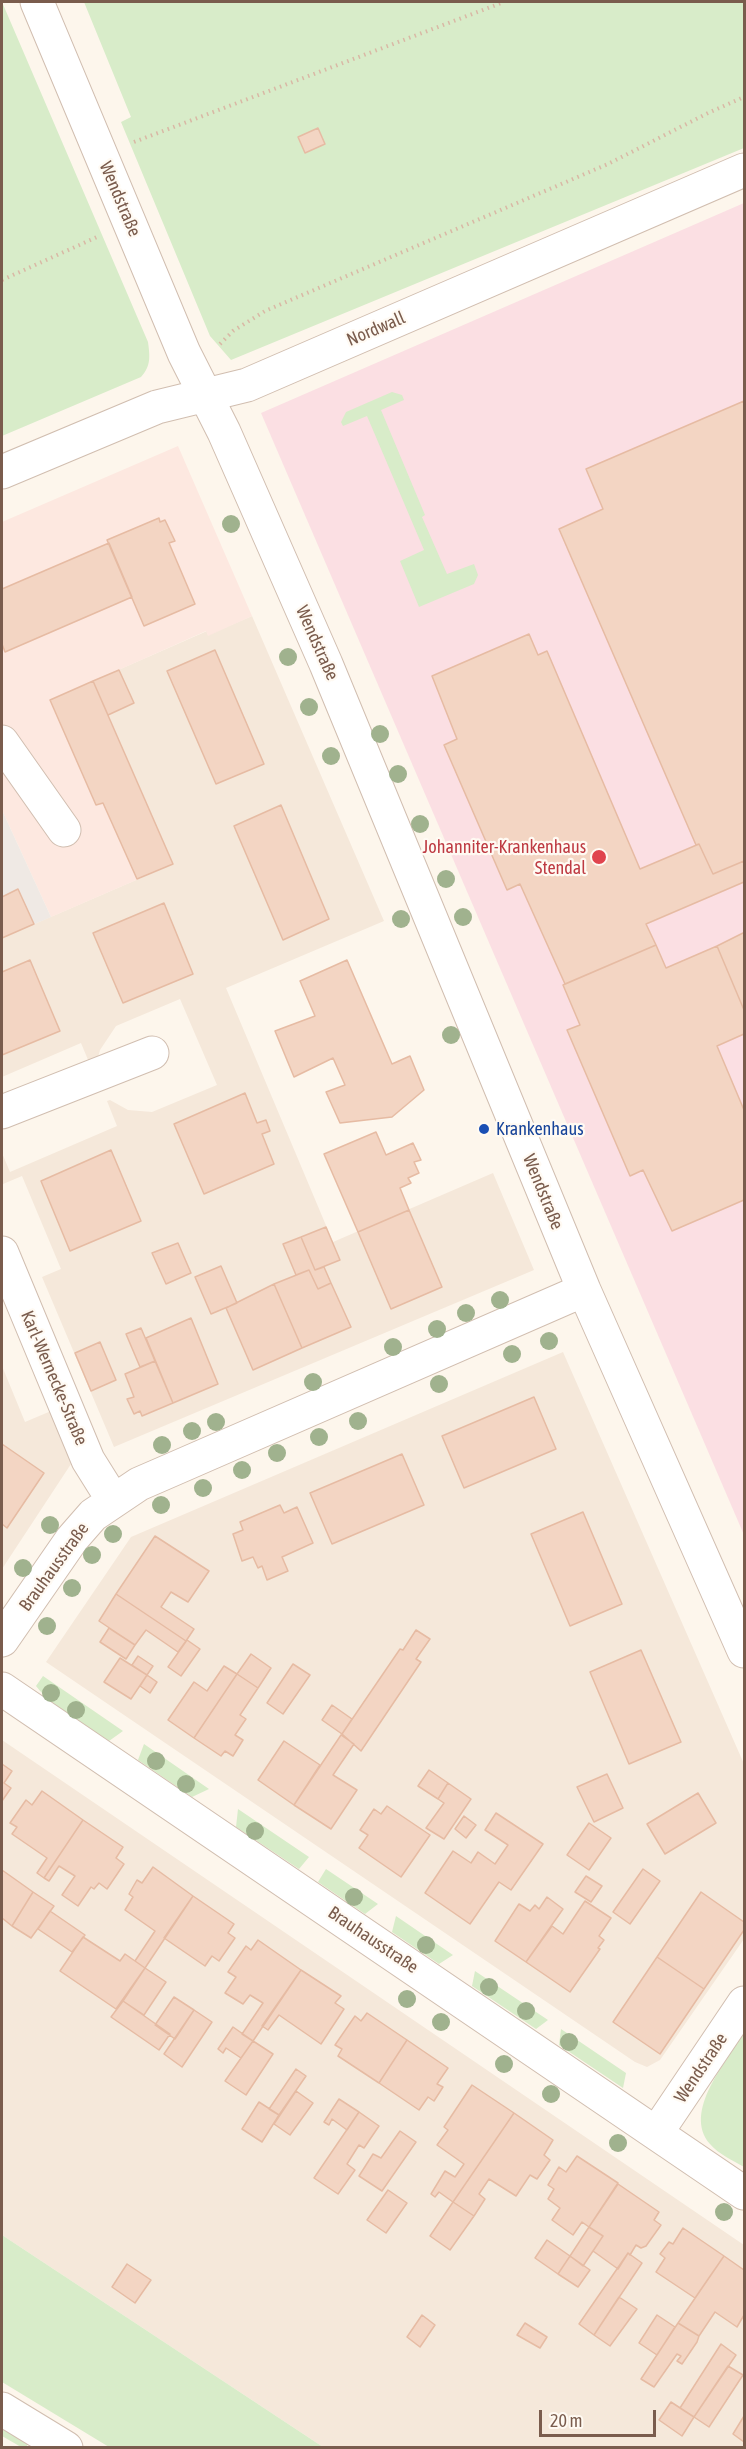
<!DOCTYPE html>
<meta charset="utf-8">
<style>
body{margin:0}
#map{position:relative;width:746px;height:2449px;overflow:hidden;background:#fdf6ec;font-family:"Asap Condensed",sans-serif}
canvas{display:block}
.frame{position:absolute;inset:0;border:3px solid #7a5c4d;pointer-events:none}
.scale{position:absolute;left:539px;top:2410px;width:117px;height:27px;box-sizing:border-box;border:3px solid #7a5c4d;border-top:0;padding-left:8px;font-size:18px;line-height:21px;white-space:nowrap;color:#7a5c4d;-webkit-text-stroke:4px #fffaf3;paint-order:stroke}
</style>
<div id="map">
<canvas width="746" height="2449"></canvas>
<div class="frame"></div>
<div class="scale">20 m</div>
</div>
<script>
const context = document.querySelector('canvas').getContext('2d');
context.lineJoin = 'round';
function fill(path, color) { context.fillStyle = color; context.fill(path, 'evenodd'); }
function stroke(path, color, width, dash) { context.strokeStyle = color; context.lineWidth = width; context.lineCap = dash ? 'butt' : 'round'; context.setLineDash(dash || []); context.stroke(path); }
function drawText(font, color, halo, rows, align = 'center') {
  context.font = font + ' "Asap Condensed",sans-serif'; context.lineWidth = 4.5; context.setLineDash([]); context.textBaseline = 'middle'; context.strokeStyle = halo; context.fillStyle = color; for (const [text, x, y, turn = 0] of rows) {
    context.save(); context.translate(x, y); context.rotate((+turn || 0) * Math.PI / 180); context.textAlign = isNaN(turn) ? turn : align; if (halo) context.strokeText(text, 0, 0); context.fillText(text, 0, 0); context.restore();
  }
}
const residential = new Path2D(`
 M252,616L384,921L226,988L333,1242L493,1173L534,1270L114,1447L42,1277L61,1269L22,1176L3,1184L2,1153L10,1172L117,1126L107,1101L110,1100L128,1110L152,1112L217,1085L180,999L116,1026L100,1050L97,1061L91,1067L81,1043L2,1077V938L173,864L93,681L207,631L208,635Z
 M563,1352L744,1764V1939L660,2060L647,2067L635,2062L46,1662L131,1537Z
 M2,1366L25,1422L51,1411L71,1464L2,1569Z
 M2,1740L744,2245V2447H323L2,2235Z`);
const commercial = new Path2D(`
 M178,446L252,616L208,636L206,631L94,681L173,864L51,917L2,810V522Z`);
const industrial = new Path2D(`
 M2,810L51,917L2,938Z`);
const medical = new Path2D(`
 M744,203V1535L261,413Z`);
const green = new Path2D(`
 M2,2L148,342C150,357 151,366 141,377L2,436Z
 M84,2H744V148L231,360L210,336L121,122L131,117Z
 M392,392L402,395L404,400L381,410L425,515L422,517L447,574L474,564L478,575L474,584L419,607L400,561L424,550L367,416L343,426L341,422L346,412Z
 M43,1676L123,1731L109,1741C84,1724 55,1710 36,1686Z
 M144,1744L209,1789L192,1797L138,1760Z
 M238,1809L309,1857L299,1869L236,1827Z
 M326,1869L378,1904L365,1914L318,1882Z
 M396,1916L453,1955L439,1964L392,1932Z
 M475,1971L548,2020L536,2029L472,1986Z
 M561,2029L626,2073L623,2088L559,2045Z
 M744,2033V2167C734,2161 718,2154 710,2144C682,2112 727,2061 744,2033Z
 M2,2235L323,2447H109L2,2382Z
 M2,2428L28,2444L26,2447H21L2,2436Z`);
const building = new Path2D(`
 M318,128L325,144L305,153L298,137Z
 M744,401V861L713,874L699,844L696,845L559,529L603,509L586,469Z
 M159,518L160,522L165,520L175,541L169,543L195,604L144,626L107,540Z
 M109,543L132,597L5,652L2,644V589Z
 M529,634L538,655L547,651L640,869L699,844L713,874L744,861V882L646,924L656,945L565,984L520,884L507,890L444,745L457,739L432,676Z
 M215,650L264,764L216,784L167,671Z
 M119,670L134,703L108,715L93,681Z
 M93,681L173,864L137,879L103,803L96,805L50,700Z
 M281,805L329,919L283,940L234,826Z
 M18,889L34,924L2,938V897Z
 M164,903L193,974L123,1003L93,933Z
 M743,933L744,934V1010L717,946Z
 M656,945L666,968L717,946L744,1010V1034L717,1046L744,1110V1200L672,1231L643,1170L630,1176L567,1030L580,1025L563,985Z
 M30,960L60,1031L2,1055V972Z
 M347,960L392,1064L410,1056L424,1090L392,1117L340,1123L326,1092L345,1085L333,1058L294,1077L275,1031L315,1016L300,981Z
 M245,1093L257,1123L266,1120L270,1131L262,1134L274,1164L204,1194L174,1124Z
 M376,1132L386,1155L413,1143L421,1160L414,1162L419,1173L408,1178L411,1183L400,1188L409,1210L358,1232L324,1154Z
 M111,1150L141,1221L70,1251L41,1181Z
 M409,1210L442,1287L391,1309L358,1232Z
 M326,1227L340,1260L315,1270L301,1237Z
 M301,1237L315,1270L324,1267L331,1283L318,1289L309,1270L296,1275L283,1244Z
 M178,1243L191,1273L166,1284L152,1253Z
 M221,1266L237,1303L211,1314L195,1277Z
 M309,1270L318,1289L331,1283L351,1327L302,1348L274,1284Z
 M274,1284L302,1348L253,1370L226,1308Z
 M191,1318L218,1384L173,1403L146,1338Z
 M141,1328L155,1361L140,1367L126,1334Z
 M100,1342L116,1380L91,1391L75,1353Z
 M155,1361L173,1403L142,1416L140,1411L134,1414L127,1399L134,1397L125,1374Z
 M534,1397L556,1449L464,1488L442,1436Z
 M2,1444L44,1473L7,1528L2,1524Z
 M402,1454L424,1505L332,1544L310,1493Z
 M280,1505L284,1513L297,1507L313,1543L282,1557L288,1571L267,1580L262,1566L258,1568L253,1557L242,1561L233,1534L243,1530L240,1522Z
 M583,1512L622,1604L570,1626L531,1534Z
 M155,1536L209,1571L188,1602L171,1592L161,1607L194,1629L186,1641L116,1594Z
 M116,1594L186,1641L178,1652L146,1630L135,1645L99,1621Z
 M109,1628L135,1645L126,1659L100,1642Z
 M416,1630L430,1639L416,1659L421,1662L361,1751L342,1734L400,1649L403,1650Z
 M187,1640L200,1649L181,1676L168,1667Z
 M641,1650L681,1742L629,1764L590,1672Z
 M251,1654L271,1668L258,1688L237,1674Z
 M138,1656L153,1666L147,1675L132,1665Z
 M120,1658L147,1675L131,1699L104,1682Z
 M293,1664L310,1675L283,1714L267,1703Z
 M224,1666L237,1674L194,1738L168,1720L194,1682L207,1691Z
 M237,1674L258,1688L240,1715L246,1719L235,1735L243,1740L233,1756L225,1751L221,1756L194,1738Z
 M147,1675L157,1682L150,1693L140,1686Z
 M332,1705L352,1719L342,1734L322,1720Z
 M341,1735L354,1744L333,1775L357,1790L331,1829L294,1805Z
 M284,1741L320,1765L294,1805L258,1780Z
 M2,1764L12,1771L4,1783L11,1788L2,1801Z
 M429,1770L448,1783L438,1799L418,1786Z
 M607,1774L623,1808L594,1822L577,1787Z
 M448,1783L471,1799L444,1839L426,1828L444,1803L438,1799Z
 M42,1791L83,1820L44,1878L37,1873L47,1858L12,1834L17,1827L10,1823L26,1800L32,1805Z
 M698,1793L716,1823L665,1854L647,1824Z
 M387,1806L430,1835L401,1877L359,1848L368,1835L360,1830L374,1809L381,1814Z
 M496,1813L543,1844L511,1890L499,1882L470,1924L425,1893L453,1851L471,1863L478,1852L495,1864L508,1845L485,1830Z
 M464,1816L476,1825L466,1838L455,1829Z
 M83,1820L123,1847L116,1858L124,1864L107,1889L99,1883L94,1889L91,1887L78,1906L62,1895L75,1876L59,1866L49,1881L44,1878Z
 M589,1823L611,1838L589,1870L567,1855Z
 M153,1867L193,1896L145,1968L135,1961L155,1931L125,1910L133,1897L129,1894L137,1880L142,1883Z
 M643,1869L660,1881L630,1924L613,1912Z
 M2,1870L33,1892L12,1926L2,1918Z
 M586,1876L602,1886L591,1902L575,1892Z
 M33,1892L54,1906L31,1938L12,1926Z
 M701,1892L744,1922V1930L704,1989L657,1957Z
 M193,1896L234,1924L228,1933L235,1938L219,1961L212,1956L205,1966L164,1938Z
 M547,1897L563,1909L526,1962L495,1941L519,1904L530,1911L535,1905L539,1909Z
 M585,1901L611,1918L599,1936L604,1940L598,1948L600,1949L570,1992L526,1962L552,1926L563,1934Z
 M50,1911L85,1935L72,1952L38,1929Z
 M83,1937L120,1961L125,1954L145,1968L116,2009L60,1971Z
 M258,1940L301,1970L253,2041L242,2034L263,2003L250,1995L243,2004L225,1993L236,1977L228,1972L246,1946L251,1950Z
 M657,1957L704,1989L660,2054L613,2022Z
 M145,1968L166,1982L144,2015L123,2001Z
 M301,1970L341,1996L335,2003L344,2009L321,2044L279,2015L268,2030L262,2026Z
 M174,1997L194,2010L175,2039L155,2025Z
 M123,2001L170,2034L159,2050L111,2017Z
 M194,2010L212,2022L182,2067L164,2054Z
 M367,2013L407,2040L379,2083L338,2056L342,2049L335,2045L355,2016L361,2021Z
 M233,2027L253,2041L241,2058L226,2048L223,2053L218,2049Z
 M407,2040L448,2068L437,2084L443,2087L434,2101L428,2097L419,2110L379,2083Z
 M253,2041L273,2054L246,2095L225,2081Z
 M296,2069L306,2076L279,2115L269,2109Z
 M472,2085L514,2113L453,2202L439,2192L435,2197L431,2194L445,2171L455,2177L464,2164L437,2145L448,2130L444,2127Z
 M296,2091L313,2103L290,2135L274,2124Z
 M339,2099L359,2112L347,2130L332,2119L329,2125L324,2122Z
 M259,2102L279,2115L262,2142L242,2129Z
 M359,2112L379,2126L364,2148L359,2145L347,2164L355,2170L338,2194L314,2178Z
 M514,2113L553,2140L544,2155L550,2160L537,2179L530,2175L516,2196L489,2179L479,2194L485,2199L474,2216L453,2202Z
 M400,2131L416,2142L382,2191L359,2176L373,2154L381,2158Z
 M577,2156L618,2183L589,2227L582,2222L573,2235L552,2220L560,2208L548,2199L554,2189L548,2185L559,2167L566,2172Z
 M618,2184L659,2212L654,2220L661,2225L646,2246L641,2248L636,2245L630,2255L628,2253L618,2269L593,2251L603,2236L589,2227Z
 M388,2190L407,2203L386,2233L367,2220Z
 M453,2202L474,2216L450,2250L430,2236Z
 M589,2227L603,2236L583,2266L570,2256Z
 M683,2228L724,2256L695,2298L656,2272L665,2258L660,2254L669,2242L673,2244Z
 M547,2240L570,2256L558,2274L535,2258Z
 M628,2253L642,2263L594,2335L579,2324Z
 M570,2256L590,2270L578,2287L558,2274Z
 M724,2256L744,2270V2315L737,2327L715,2312L699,2336L678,2323Z
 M127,2264L151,2280L135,2303L112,2287Z
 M619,2297L637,2309L610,2346L594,2335Z
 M422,2315L435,2325L420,2347L407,2337Z
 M657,2315L675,2327L657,2355L639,2343Z
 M525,2323L547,2337L540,2348L517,2335Z
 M678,2323L699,2336L697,2342L682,2364L677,2361L681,2356L677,2354L654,2387L641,2379Z
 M721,2344L736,2355L694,2417L680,2408Z
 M728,2366L743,2375L709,2427L694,2417Z
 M671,2402L694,2417L682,2436L659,2420Z
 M744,2416V2442L733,2434Z`);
const path = new Path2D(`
 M134,142L504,2
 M2,280L97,237
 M220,344L233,331L265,311L608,164L708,113L744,97`);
const minor = new Path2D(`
 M37,2L184,353L224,432L326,664L584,1290L744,1651
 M2,472L157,407L247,385L744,170
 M2,742L64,830
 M2,1112L152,1053
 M2,1253L88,1460L113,1500
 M2,1640L72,1539L93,1515L139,1484L169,1471L584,1290
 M2,1689L744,2193
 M657,2132L744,2003
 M2,2409L66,2448`);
const trees = [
 [231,524],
 [288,657],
 [309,707],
 [380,734],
 [331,756],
 [398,774],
 [420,824],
 [446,879],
 [463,917],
 [401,919],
 [451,1035],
 [500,1300],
 [466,1313],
 [437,1329],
 [549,1341],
 [393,1347],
 [512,1354],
 [313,1382],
 [439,1384],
 [358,1421],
 [216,1422],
 [192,1431],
 [319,1437],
 [162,1445],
 [277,1453],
 [242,1470],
 [203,1488],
 [161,1505],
 [50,1525],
 [113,1534],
 [92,1555],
 [23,1568],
 [72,1588],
 [47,1626],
 [51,1693],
 [76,1710],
 [156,1761],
 [186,1784],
 [255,1831],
 [354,1897],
 [426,1945],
 [489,1987],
 [407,1999],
 [526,2011],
 [441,2022],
 [569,2042],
 [504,2064],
 [551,2094],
 [618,2143],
 [724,2212]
];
const markers = [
 [599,857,8,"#e0444e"],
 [484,1129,6,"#1a4fb4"]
];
const streetNames = [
 ["Wendstraße",120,199,67],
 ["Nordwall",376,329,-23],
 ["Wendstraße",317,643,66],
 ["Wendstraße",543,1192,68],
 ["Karl-Wernecke-Straße",54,1378,67],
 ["Brauhausstraße",54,1567,-54],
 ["Brauhausstraße",373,1940,34],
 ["Wendstraße",701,2068,-56]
];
const healthNames = [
 ["Johanniter-Krankenhaus",586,847],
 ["Stendal",586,868]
];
const transitNames = [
 ["Krankenhaus",496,1129]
];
fill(residential, '#f5e8da');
fill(commercial, '#fde8e0');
fill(industrial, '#efe9e4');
fill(medical, '#fbdfe3');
fill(green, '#d8ecc9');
fill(building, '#f3d5c3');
stroke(building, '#e6bba3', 1.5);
stroke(minor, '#d1beb0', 35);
stroke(path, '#d9b8a5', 4, [1.5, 4.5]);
stroke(minor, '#fff', 33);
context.fillStyle = '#a0b28e';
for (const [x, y] of trees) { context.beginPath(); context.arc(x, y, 9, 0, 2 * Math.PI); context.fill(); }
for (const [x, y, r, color] of markers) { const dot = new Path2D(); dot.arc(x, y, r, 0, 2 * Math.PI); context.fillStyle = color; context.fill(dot); stroke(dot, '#fffaf3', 2); }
drawText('18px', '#7a5c4d', '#fffaf3', streetNames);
drawText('18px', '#be3a42', '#fffaf3', healthNames, 'right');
drawText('18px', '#164399', '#fffaf3', transitNames, 'left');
</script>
